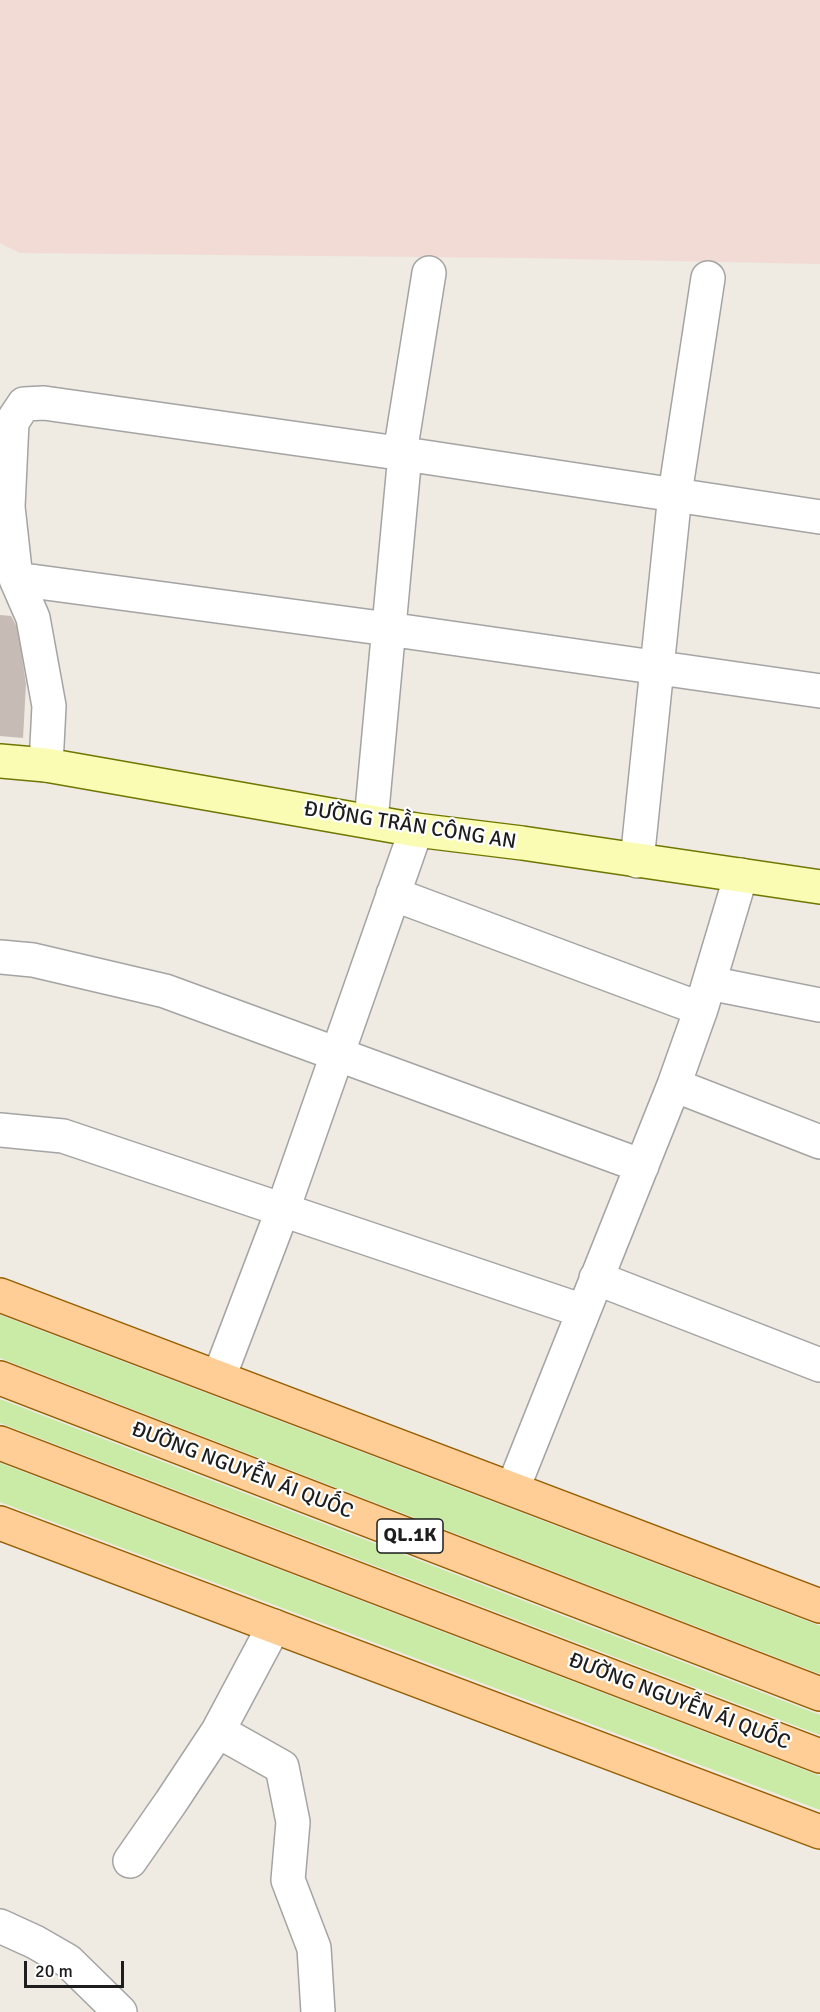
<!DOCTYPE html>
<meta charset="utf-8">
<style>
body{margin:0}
#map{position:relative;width:820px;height:2012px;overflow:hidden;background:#efeae2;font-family:Signika,sans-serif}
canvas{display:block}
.scale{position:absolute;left:24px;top:1961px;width:100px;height:27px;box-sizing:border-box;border:3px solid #1d1d1d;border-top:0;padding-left:8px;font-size:18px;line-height:21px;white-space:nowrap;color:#1d1d1d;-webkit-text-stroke:4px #fff;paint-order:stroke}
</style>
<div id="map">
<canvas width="820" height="2012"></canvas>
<div class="scale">20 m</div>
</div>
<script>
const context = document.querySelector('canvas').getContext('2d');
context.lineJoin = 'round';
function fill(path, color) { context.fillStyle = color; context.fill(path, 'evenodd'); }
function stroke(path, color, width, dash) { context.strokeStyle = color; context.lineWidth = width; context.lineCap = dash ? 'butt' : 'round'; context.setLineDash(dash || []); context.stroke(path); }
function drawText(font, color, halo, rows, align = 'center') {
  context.font = font + ' Signika,sans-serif'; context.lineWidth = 4.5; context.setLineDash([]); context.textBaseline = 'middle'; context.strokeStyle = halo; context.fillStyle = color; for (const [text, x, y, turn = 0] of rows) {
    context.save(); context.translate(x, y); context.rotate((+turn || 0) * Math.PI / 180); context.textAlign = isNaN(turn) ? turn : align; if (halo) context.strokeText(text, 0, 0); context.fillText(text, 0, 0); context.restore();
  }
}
const military = new Path2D(`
 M0,0H820V264L526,258L20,253L0,243Z`);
const grass = new Path2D(`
 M0,1315L820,1626V1674L0,1358Z
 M0,1399L820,1715V1735L0,1423Z
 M0,1463L820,1776V1810L0,1502Z`);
const building = new Path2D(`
 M0,615L11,616L18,629L26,684L23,738L0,736Z`);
const street = new Path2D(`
 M400,453L429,273
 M16,579L388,629L820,691
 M46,765L49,706L33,618L16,579L8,507L12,422L24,404L44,403L405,454L820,517
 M371,821L405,454
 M637,861L675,494L708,278
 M393,894L701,1009
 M0,957L33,960L165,991L642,1166
 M709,983L820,1005
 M674,1085L820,1142
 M0,1130L63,1136L583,1311
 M596,1278L820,1365
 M219,1377L283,1209L416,830
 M513,1488L674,1085L701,1009L741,875
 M218,1731L282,1767L293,1822L288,1880L314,1948L318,2012
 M130,1861L171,1802L218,1731L274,1626
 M0,1926L35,1942L68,1961L120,2012`);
const secondary = new Path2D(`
 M0,761L46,765L416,830L522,843L820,887`);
const primary = new Path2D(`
 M0,1295L820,1606
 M0,1378L820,1694
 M0,1443L820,1756
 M0,1523L820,1832`);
const shields = [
 [410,1536,66]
];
const shieldNames = [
 ["QL.1K",410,1536]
];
const streetNames = [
 ["ĐƯỜNG TRẦN CÔNG AN",410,826,9],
 ["ĐƯỜNG NGUYỄN ÁI QUỐC",242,1471,21],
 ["ĐƯỜNG NGUYỄN ÁI QUỐC",679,1702,21]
];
fill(military, '#f1dbd4');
fill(grass, '#caeba5');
fill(building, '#c6bcb5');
stroke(street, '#a4a4a4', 36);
stroke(secondary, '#6f7701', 36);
stroke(primary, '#955e00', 36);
stroke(street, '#fff', 33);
stroke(secondary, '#fbfcb3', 33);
stroke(primary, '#ffce96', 33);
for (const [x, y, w] of shields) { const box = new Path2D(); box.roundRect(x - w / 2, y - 17, w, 34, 4.5); context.fillStyle = '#fff'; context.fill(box); stroke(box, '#1d1d1d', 1.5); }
drawText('bold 20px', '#1d1d1d', null, shieldNames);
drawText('21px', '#1d1d1d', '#fff', streetNames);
</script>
